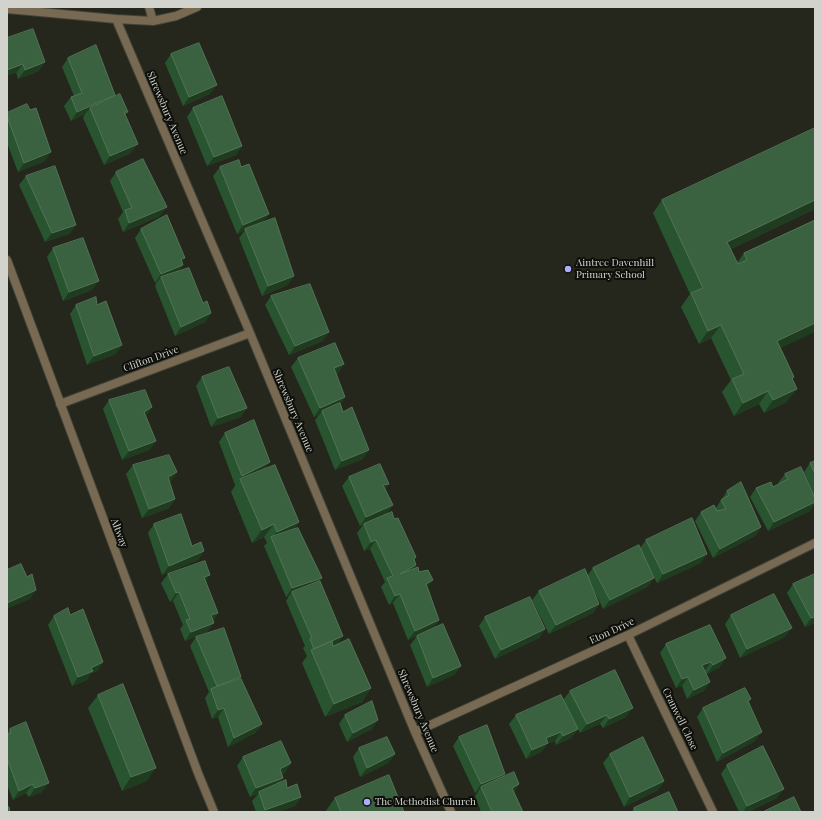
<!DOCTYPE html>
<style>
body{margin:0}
#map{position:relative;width:822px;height:819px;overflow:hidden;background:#25261c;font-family:"Playfair Display",serif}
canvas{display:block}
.frame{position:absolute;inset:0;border:8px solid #d2d3cd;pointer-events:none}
</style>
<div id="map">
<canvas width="822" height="819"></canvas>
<div class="frame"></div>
</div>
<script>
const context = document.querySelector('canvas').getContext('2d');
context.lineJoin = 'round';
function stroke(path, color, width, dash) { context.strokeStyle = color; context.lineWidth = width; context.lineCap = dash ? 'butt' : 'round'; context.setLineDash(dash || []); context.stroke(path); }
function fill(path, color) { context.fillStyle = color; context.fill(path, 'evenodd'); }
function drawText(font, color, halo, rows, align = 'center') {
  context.font = font + ' "Playfair Display",serif'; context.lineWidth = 4; context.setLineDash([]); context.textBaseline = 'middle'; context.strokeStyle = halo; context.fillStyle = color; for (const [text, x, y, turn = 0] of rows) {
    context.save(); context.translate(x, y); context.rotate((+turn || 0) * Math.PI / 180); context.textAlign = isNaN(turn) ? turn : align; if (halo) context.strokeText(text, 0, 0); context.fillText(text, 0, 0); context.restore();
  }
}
const minor = new Path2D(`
 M149,7L153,21
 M7,9L116,19L153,21L176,16L197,7
 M116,19L250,333L415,732L451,812
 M7,260L198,773L214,812
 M60,404L250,333
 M628,635L713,812
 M415,732L628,635L815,543`);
const wall = new Path2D(`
 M7,38L39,71L18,79Z
 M171,54L210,94L183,106L165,63Z
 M68,58L128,112L125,115L131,153L104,165L83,118L85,114L71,121L64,106L71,97L74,96L62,67Z
 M193,108L242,146L236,155L207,166L187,117Z
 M7,113L45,161L18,172L7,143Z
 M220,167L262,223L288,285L262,296L239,238L245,230L237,234L213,176Z
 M116,172L160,216L123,232L118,219L123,212L110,181Z
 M26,176L76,225L69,234L45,242L19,185Z
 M662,200L815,209L731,249L737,263L744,253L815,220L781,348L794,377L792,379L787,402L764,413L759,404L734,416L722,392L731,380L711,338L699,344L681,307L690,294L653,213Z
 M141,229L182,262L183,265L178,272L211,313L205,322L175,336L155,286L157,282L155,283L135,238Z
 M53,248L92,290L63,301L47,257Z
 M271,296L323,341L289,355L265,305Z
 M76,305H97L116,354L87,365L70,314Z
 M298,358L344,364L337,374H336L345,397L340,404L343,412L363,459L335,470L315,420L319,415L314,417L291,367Z
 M202,377L241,417L211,427L196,386Z
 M109,400L152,407L146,416L156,441L149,450L122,460L103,409Z
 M225,433L265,469L299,522L294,529L320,581L338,644L371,688L362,702L325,717L302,663L307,656L303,648L305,646L286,601L289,596L286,597L264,546L267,543L264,537L252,543L231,492L236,484L235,485L219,442Z
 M815,461V497L804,472L810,463Z
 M133,465L171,481L169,482L175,499L169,508L142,518L126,474Z
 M785,474L810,511L768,531L750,497L756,488L773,487L779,484L778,483Z
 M349,477L385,489L393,505L386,514L394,519L414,560L416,565L414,568L419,572L428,587L439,620L433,629L461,666L454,675L427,687L410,645L417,636L423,633L408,640L393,603L389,605L381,587L385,582L370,549L364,551L357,533L363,525L360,526L342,486Z
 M727,491L761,527L755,536L713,558L695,521L701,512L716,508Z
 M154,524L192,546L204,551L198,560L162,575L148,533Z
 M646,540L701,563L657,583L648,566L654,578L647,587L603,609L593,588L599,604L593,613L549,634L532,600L539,591L587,576L593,568L640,548Z
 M168,574L206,582L218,613L213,621L207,632L185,641L180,629L183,625L173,601L170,602L161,583Z
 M793,584L815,623L805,627L787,593Z
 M70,615L103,662L97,671L90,674L87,680L72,686L48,625L54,616Z
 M731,615L785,637L740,658L725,624Z
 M485,617L545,629L539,638L495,659L479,626Z
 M710,625L720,667L707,674L705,672L704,691L687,699L682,686L676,688L660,653L666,644Z
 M196,637L241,677L239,680L262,724L255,733L228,747L218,717L212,719L205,698L209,692L190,646Z
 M570,691L626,717L603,728L600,724L580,733L563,700Z
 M98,695L147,781L122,791L88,708Z
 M749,702L755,741L717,762L697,717L703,708Z
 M345,715L372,729L347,742L339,724Z
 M516,715L578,729L571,738L556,745L555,741L547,744L541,752L526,759L509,724Z
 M10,729L42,792L29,797L26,793L13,800L7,785V733Z
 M459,737L502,777L519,784L514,792L523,812H481L475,796L478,792L475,793L453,746Z
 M359,748L395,754L388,763L360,777L353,757Z
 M610,754L664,781L658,790L624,807L603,763Z
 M243,757L285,773L282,774L283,778L280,782L287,788L301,797L295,806L279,812H256L252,801L258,794L250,797L237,766Z
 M727,765L777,798L748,812H739L721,774Z
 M335,798L404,812H325Z
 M634,808L678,812H631Z`);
const shadedWall = new Path2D(`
 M45,62L39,71L18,79L25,70Z
 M23,64L16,73L7,76V70Z
 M217,85L210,94L183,106L189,97Z
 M115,95L109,104L90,108L85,114L71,121L77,112Z
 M138,144L131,153L104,165L110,156Z
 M242,146L236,155L207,166L214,157Z
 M51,152L45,161L18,172L24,163Z
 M815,200V209L718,255L727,242Z
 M167,207L160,216L123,232L129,223Z
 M269,214L262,223L245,229V230L237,234L243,225Z
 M76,225L69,234L45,242L52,233Z
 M185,258L178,267L183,265L177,274L161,277L157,282L155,283L161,274L181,259Z
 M294,276L288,285L262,296L268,286Z
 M99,281L92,290L63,301L69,292Z
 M211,313L205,322L175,336L181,327Z
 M815,323V332L768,354L777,341Z
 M721,325L711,338L699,344L708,331Z
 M329,332L323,341L289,355L295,346Z
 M122,345L116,354L87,365L94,356Z
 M344,364L337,374L328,377L334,368Z
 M797,389L787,402L764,413L773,400Z
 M768,391L759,404L734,416L743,403Z
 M345,397L339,406L322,411L319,415L314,417L320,408Z
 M152,407L146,416L144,412Z
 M247,408L241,417L211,427L218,418Z
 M156,441L149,450L122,460L129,451Z
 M369,450L363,459L335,470L342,461Z
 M270,462L263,471L240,479L235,485L242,476Z
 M177,472L171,481L161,486L168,477Z
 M389,484L383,493V485Z
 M175,499L169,508L142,518L149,509Z
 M815,502V504L810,511L768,531L774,522Z
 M393,505L386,514L360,526L366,517Z
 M299,522L289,535L271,539L277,532Z
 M274,524L264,537L252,543L262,530Z
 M761,527L755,536L713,558L720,549Z
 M376,540L370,549L364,551L371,542Z
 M204,551L198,560L162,575L169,566Z
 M707,554L701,563L657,583L663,574Z
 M416,565L410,574H400Z
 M210,575L204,584V577Z
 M322,578L316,587L292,592L289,596L286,597L292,588Z
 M654,578L647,587L603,609L610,600Z
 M433,580L426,589V584Z
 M36,590L30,599L7,609V603Z
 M179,592L173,601L170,602L176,593Z
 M400,594L393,603L389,605L395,596Z
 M599,604L593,613L549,634L556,625Z
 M218,613L212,622L211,615Z
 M815,617V623L805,627L811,618Z
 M439,620L433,629L408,640L415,631Z
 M214,623L207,632L185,641L191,632Z
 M792,628L785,637L740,658L747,649Z
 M545,629L539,638L495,659L501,650Z
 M343,636L337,645L314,649Z
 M726,658L720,667L707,674L713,665Z
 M103,662L97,671L90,674L87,680L72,686L78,677L91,668Z
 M711,662L705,671L702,665Z
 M461,666L454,675L427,687L433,678Z
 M241,677L234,686L212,692L217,686Z
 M688,677L682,686L676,688L682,679Z
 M710,682L704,691L687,699L694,690Z
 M371,688L362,702L325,717L334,704Z
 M224,708L218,717L212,719L218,710Z
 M633,708L626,717L603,728L609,719Z
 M607,715L600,724L580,733L587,724Z
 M378,720L372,729L347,742L353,733Z
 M262,724L255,733L228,747L234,738Z
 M578,729L571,738L556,745L563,736Z
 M561,732L555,741L547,744L541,752L526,759L532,750L546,738Z
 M762,732L755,741L717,762L723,753Z
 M395,754L388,763L360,777L367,768Z
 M291,763L285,773L273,778L280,769Z
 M156,768L147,781L122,791L131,777Z
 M505,774L498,783L481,787L478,792L475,793L481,784Z
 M283,778L277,787L259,792L258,794L250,797L256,788Z
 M664,781L658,790L624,807L630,797Z
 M49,783L42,792L29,797L35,788Z
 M33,784L26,793L13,800L19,791Z
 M519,784L513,793L512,788Z
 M784,789L777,798L748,812H743L747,806Z
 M301,797L295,806L279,812H264L265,810Z`);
const building = new Path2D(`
 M33,29L45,62L25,70L23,64L7,70V38Z
 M199,43L217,85L189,97L171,54Z
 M96,45L115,95L77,112L71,97L82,93L68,58Z
 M120,94L128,112H124L138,144L110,156L90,108Z
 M222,96L242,146L214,157L193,108Z
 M27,104L30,110L36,108L51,152L24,163L7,116V113Z
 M815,128V200L727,242L738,264L747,260L744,253L815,220V323L777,341L794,377L792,378L797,389L773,400L768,391L743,403L732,379L744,374L721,325L708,331L691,293L703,288L662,200Z
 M143,159L167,207L129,223L125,210L132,208L116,172Z
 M239,160L241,167L249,164L269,214L243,225L220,167Z
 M55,166L76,225L52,233L26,176Z
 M167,215L185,258L181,259L183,265L161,274L141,229Z
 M275,218L294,276L268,286L245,229Z
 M83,238L99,281L69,292L53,248Z
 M189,268L203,303L207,301L211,313L181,327L161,277Z
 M310,284L329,332L295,346L271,296Z
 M96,297L97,305L106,301L122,345L94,356L76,305Z
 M335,343L344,364L334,368L345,397L320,408L298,358Z
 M229,367L247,408L218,418L202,377Z
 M145,390L152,407L144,412L156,441L129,451L109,400Z
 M340,403L343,412L352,407L369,450L342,461L322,411Z
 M254,420L270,462L242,476L225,433Z
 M169,455L177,472L168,477L175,499L149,509L133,465Z
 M815,461V474L810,463Z
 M380,464L389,484L383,485L393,505L366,517L349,477Z
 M275,465L299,522L277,532L274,524L262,530L240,479Z
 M801,467L815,498V502L774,522L756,488L771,482L773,487L788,479L785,474Z
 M741,482L761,527L720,549L701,512L714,505L717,511L726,509L721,500L729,495L727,491Z
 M392,512L394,519L398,518L416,557L414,559L416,565L400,574L418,567L419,572L428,570L433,580L426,584L439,620L415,631L400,594L395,596L387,578L393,576L376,540L371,542L364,524Z
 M181,514L192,546L201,542L204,551L169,566L154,524Z
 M692,518L707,554L663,574L646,540Z
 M298,528L322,578L292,588L271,537Z
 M639,545L654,578L610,600L593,568Z
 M205,561L210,575L204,577L218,613L211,615L214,623L191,632L186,620L190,619L179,592L176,593L168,574Z
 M21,564L27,577L32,574L36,590L7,603V570Z
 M585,569L599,604L556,625L539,591Z
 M815,574V617L811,618L793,584Z
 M320,581L343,636L314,649L310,639L312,638L292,592Z
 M774,594L792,628L747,649L731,615Z
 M530,597L545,629L501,650L485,617Z
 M68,608L70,615L83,609L103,662L91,668L93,671L78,677L54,616Z
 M443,624L461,666L433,678L417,636Z
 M710,625L726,658L713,665L711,662L702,665L710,682L694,690L688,677L682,679L666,644Z
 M224,628L241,677L217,686L196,637Z
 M349,639L371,688L334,704L311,650L332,641L333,646Z
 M615,670L633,708L609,719L607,715L587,724L570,691Z
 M241,679L262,724L234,738L224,708L218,710L211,689Z
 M123,684L156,768L131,777L98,695Z
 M745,688L751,699L748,701L762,732L723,753L703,708Z
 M561,695L578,729L563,736L561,732L546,738L548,743L532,750L516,715Z
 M372,701L378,720L353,733L345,715Z
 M26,722L49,783L35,788L33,784L19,791L7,758V735L11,733L10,729Z
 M487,725L505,774L481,784L459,737Z
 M387,737L395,754L367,768L359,748Z
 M643,737L664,781L630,797L610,754Z
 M281,741L291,763L280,769L283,778L256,788L243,757Z
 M763,746L784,789L747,806L727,765Z
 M514,772L519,784L512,788L523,812H492L481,787Z
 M389,775L404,812H341L335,798Z
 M286,780L287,788L297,784L301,797L265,810L259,792Z
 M669,792L678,812H636L634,808Z
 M794,797L801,812H763Z
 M9,807L10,812H7V808Z`);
const markers = [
 [568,269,4,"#abaffb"],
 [367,802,4,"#abaffb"]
];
const streetNames = [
 ["Shrewsbury Avenue",167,113,67],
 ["Clifton Drive",151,359,-20],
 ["Shrewsbury Avenue",293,411,67],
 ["Altway",119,533,69],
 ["Eton Drive",612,631,-25],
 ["Shrewsbury Avenue",418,711,67],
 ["Cranwell Close",680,719,64]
];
const poiNames = [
 ["Aintree Davenhill",576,263],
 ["Primary School",576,275],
 ["The Methodist Church",375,802]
];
stroke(minor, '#414238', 10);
stroke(minor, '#776952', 8);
fill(wall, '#28552f');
fill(shadedWall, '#1f3c20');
fill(building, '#3a6240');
stroke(building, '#527456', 1);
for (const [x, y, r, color] of markers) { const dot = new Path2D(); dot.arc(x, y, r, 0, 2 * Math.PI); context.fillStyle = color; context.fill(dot); stroke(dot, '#0e0f0a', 1.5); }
drawText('10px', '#d2d3cd', '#0e0f0a', streetNames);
drawText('10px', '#d2d3cd', '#0e0f0a', poiNames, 'left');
</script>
